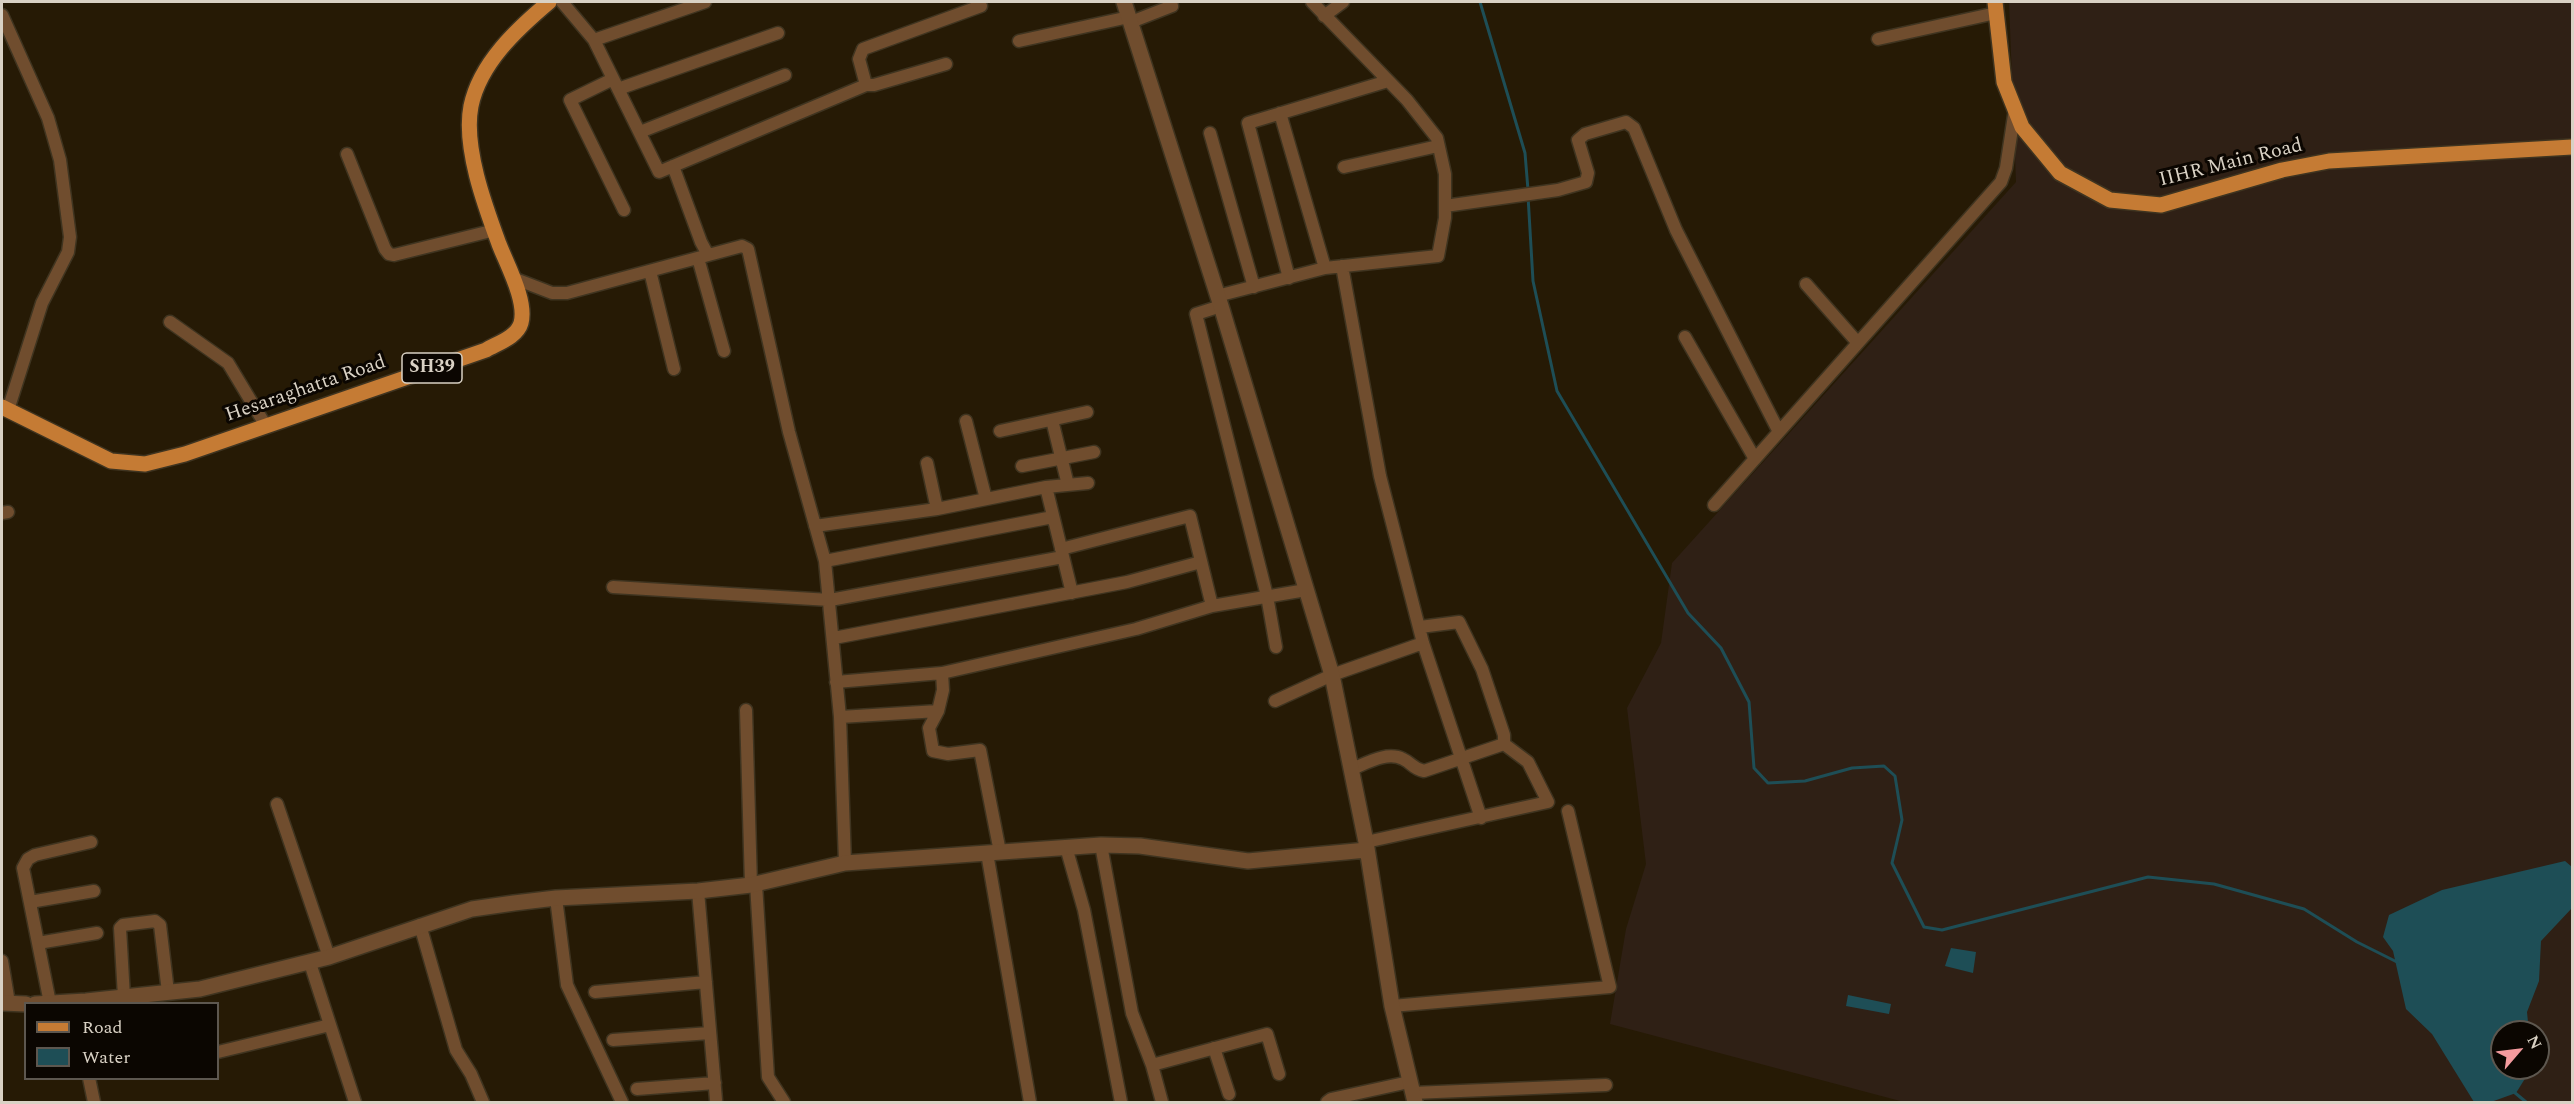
<!DOCTYPE html>
<style>
body{margin:0}
#map{position:relative;width:2574px;height:1104px;overflow:hidden;background:#261a05;font-family:Spectral,serif}
canvas{display:block}
.frame{position:absolute;inset:0;border:3px solid #d9d1c4;pointer-events:none}
.legend{position:absolute;left:24px;top:1002px;width:195px;height:78px;box-sizing:border-box;background:#0b0601;border:2px solid #5d574f;margin:0;padding:8px 10px;list-style:none;font-size:18px;color:#d9d1c4}
.legend li{display:flex;align-items:center;gap:12px;height:30px}
.legend b{width:30px;border:2px solid #5d574f}
.north{position:absolute;left:2490px;top:1020px;width:60px;height:60px;box-sizing:border-box;background:#0b0601;border:2px solid #5d574f;border-radius:50%;rotate:62deg;font-size:16px;font-weight:700;line-height:24px;text-align:center;color:#d9d1c4}
.north::after{content:'';display:block;margin:auto;width:21px;height:27px;background:#f59b9e;clip-path:polygon(50% 0,100% 100%,50% 72%,0 100%)}
</style>
<div id="map">
<canvas width="2574" height="1104"></canvas>
<div class="frame"></div>
<ul class="legend">
<li><b style="height:8px;background:#c57b34"></b>Road</li>
<li><b style="height:16px;background:#1e4e56"></b>Water</li>
</ul>
<div class="north">N</div>
</div>
<script>
const context = document.querySelector('canvas').getContext('2d');
context.lineJoin = 'round';
function fill(path, color) { context.fillStyle = color; context.fill(path, 'evenodd'); }
function stroke(path, color, width, dash) { context.strokeStyle = color; context.lineWidth = width; context.lineCap = dash ? 'butt' : 'round'; context.setLineDash(dash || []); context.stroke(path); }
function drawText(font, color, halo, rows, align = 'center') {
  context.font = font + ' Spectral,serif'; context.lineWidth = 6; context.setLineDash([]); context.textBaseline = 'middle'; context.strokeStyle = halo; context.fillStyle = color; for (const [text, x, y, turn = 0] of rows) {
    context.save(); context.translate(x, y); context.rotate((+turn || 0) * Math.PI / 180); context.textAlign = isNaN(turn) ? turn : align; if (halo) context.strokeText(text, 0, 0); context.fillText(text, 0, 0); context.restore();
  }
}
const education = new Path2D(`
 M2009,2H2572V1102H1904L1610,1024L1626,929L1646,864L1627,708L1661,643L1672,563L2016,182ZM2502,1032H2538V1068H2502Z`);
const water = new Path2D(`
 M2565,861L2572,867V908L2541,941L2539,981L2527,1012L2529,1032H2502V1068L2531,1069L2516,1093L2491,1102H2474L2432,1034L2406,1009L2393,951L2383,937L2389,915L2442,890Z
 M1951,948L1976,952L1973,973L1945,966Z
 M1848,995L1891,1004L1889,1014L1846,1006Z`);
const stream = new Path2D(`
 M1480,2L1525,153L1528,190
 M1528,196L1533,281L1557,391L1688,613L1721,648L1749,702L1754,768L1768,783L1805,781L1852,768L1884,766L1895,776L1902,820L1892,863L1924,927L1942,930L2148,877L2214,884L2304,909L2357,942L2397,962
 M2514,1092L2526,1102`);
const minor = new Path2D(`
 M562,2L594,40L659,172L866,85L859,59L863,49L981,6
 M2,15L48,118L60,160L70,237L68,252L42,303L8,410
 M1324,16L1343,2
 M1131,22L1172,6L1171,2
 M1878,39L1996,13
 M594,40L705,2
 M1019,41L1129,17
 M613,79L570,100L624,210
 M866,85H874L946,64
 M618,89L778,33
 M1280,113L1325,268
 M640,132L785,75
 M1210,133L1254,287
 M347,154L385,249L389,254L394,255L495,230
 M673,166L701,242L708,255
 M1344,167L1438,146
 M1445,206L1558,190L1586,182L1588,173L1578,140L1585,134L1626,122L1634,128L1676,230L1779,432
 M698,258L724,351
 M1342,266L1380,476L1423,643L1481,818
 M650,271L674,369
 M513,278L552,293H567L742,246L748,249L789,432L825,561L840,717L845,863
 M1289,278L1248,123L1388,81
 M1806,284L1858,343
 M1217,296L1325,268L1438,256L1445,218V174L1437,138L1407,100L1312,2
 M1221,306L1196,314L1267,596L1276,647
 M170,322L228,363L266,426
 M1685,337L1755,459
 M1052,420L1068,485
 M966,421L986,499
 M1000,431L1087,412
 M927,463L937,509
 M1022,466L1094,452
 M1046,487L1072,593
 M1714,505L2001,182L2006,168L2015,109
 M2,513L8,512
 M815,526L937,509L1046,487L1088,483
 M1061,549L1190,516L1212,606L1306,590
 M825,561L1053,517
 M613,587L830,600L1063,557
 M1420,627L1459,622L1482,669L1504,735V744
 M834,638L1127,582L1201,562
 M942,673L1136,629L1212,606
 M836,682L942,673L943,690L938,711L929,728L933,751L948,754L980,750L1000,852
 M1275,701L1332,675L1423,643
 M746,710L751,885
 M840,717L938,711
 M1352,769C1367,763 1387,751 1403,759C1412,763 1413,769 1424,771L1504,744L1528,762L1548,802L1366,842
 M277,804L329,957
 M1101,845L1132,1013L1152,1065L1162,1102
 M1066,847L1084,910L1121,1102
 M987,853L1030,1102
 M756,884L768,1077L784,1102
 M698,891L716,1100
 M556,898L567,985L622,1102
 M30,902L94,891
 M420,925L456,1050L471,1074L483,1102
 M38,943L97,933
 M2,961L9,1003
 M310,963L355,1102
 M595,992L706,982
 M124,997L120,928L123,925L155,921L160,925L168,992
 M50,1003L23,868L28,859L35,855L91,842
 M1392,1006L1610,987L1568,811
 M613,1040L710,1033
 M1214,1048L1229,1094
 M218,1052L330,1025
 M1152,1065L1267,1034L1279,1074
 M89,1078L94,1102
 M637,1089L715,1083
 M1412,1093L1606,1085
 M1327,1102L1331,1099L1409,1082`);
const tertiary = new Path2D(`
 M1124,2L1221,306L1332,675L1366,842L1392,1006L1415,1102
 M2,1003L26,1004
 M35,1004L86,1001L200,989L329,957L472,909L514,903L556,898L698,891L751,885L845,863L1101,845L1140,846L1248,861L1367,850`);
const primary = new Path2D(`
 M1995,2L2004,82L2022,127L2060,173L2110,200L2161,205L2282,170L2329,161L2572,147
 M2,407L111,461L145,464L185,454L486,350C498,343 517,337 521,323C527,301 507,265 499,244C485,206 463,147 471,106C480,63 517,29 549,2`);
const shields = [
 [432,368,60]
];
const shieldNames = [
 ["SH39",432,368]
];
const streetNames = [
 ["IIHR Main Road",2231,164,-14],
 ["Hesaraghatta Road",306,390,-19]
];
fill(education, '#2f2015');
fill(water, '#1e4e56');
stroke(stream, '#1e4e56', 3);
stroke(minor, '#3f3420', 15);
stroke(tertiary, '#3f3420', 18);
stroke(primary, '#3f3420', 18);
stroke(minor, '#704d2e', 12);
stroke(tertiary, '#704d2e', 15);
stroke(primary, '#c57b34', 15);
for (const [x, y, w] of shields) { const box = new Path2D(); box.roundRect(x - w / 2, y - 15, w, 30, 4.5); context.fillStyle = '#0b0601'; context.fill(box); stroke(box, '#d9d1c4', 1.5); }
drawText('bold 18px', '#d9d1c4', null, shieldNames);
drawText('20px', '#d9d1c4', '#0b0601', streetNames);
</script>
